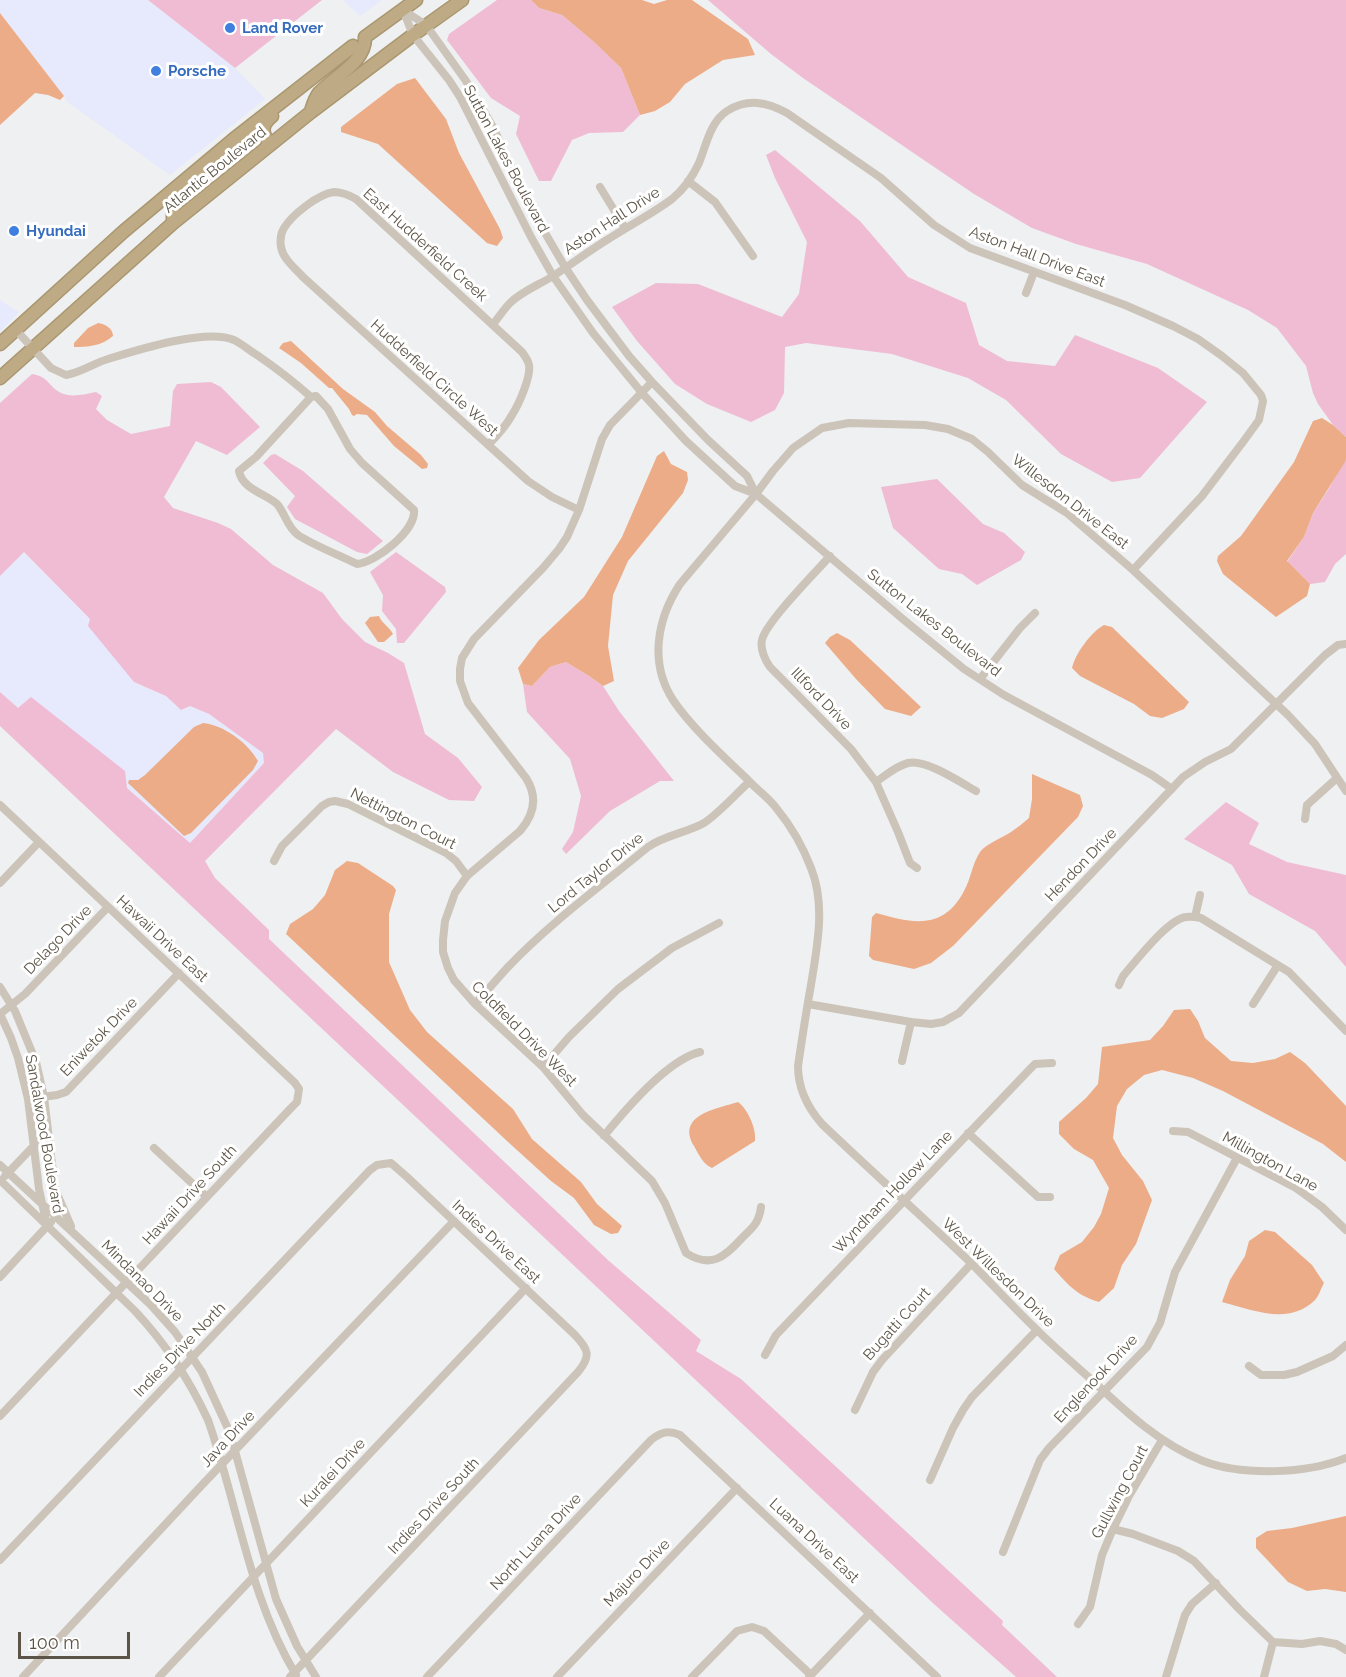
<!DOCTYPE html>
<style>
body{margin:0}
#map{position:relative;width:1346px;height:1677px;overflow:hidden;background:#eef0f1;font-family:Raleway,sans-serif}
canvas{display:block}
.scale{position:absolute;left:18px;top:1632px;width:112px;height:27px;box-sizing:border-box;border:3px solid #5c5446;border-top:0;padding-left:8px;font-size:18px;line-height:21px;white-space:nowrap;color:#5c5446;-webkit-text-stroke:4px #fff;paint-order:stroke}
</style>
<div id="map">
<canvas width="1346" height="1677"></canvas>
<div class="scale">100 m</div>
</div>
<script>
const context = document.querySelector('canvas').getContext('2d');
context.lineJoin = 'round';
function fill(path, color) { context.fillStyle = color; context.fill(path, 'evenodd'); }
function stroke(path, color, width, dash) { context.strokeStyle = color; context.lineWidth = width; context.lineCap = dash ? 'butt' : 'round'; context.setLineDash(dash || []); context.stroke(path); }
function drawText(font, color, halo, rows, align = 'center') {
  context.font = font + ' Raleway,sans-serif'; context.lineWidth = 6; context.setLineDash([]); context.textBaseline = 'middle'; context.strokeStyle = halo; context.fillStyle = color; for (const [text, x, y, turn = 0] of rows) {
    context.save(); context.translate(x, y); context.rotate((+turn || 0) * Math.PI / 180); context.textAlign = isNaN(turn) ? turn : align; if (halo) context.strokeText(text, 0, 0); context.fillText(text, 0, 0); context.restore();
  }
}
const commercial = new Path2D(`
 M0,0H148L235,68L265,99L170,175L67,102L64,96L0,13Z
 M343,0H382L360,16Z
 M0,300L19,312L0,332Z
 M23,552L90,619L134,682L166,696L181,710L190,706L208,714L263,753L264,763L190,843L127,788L18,709L0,692V576Z`);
const green = new Path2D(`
 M148,0H322L235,68Z
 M497,0H531L539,8L562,15L594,42L621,68L640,115L623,132L589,133L572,140L551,181H539L516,134L520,116L491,98L447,40L449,34Z
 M708,0H1346V437L1333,425L1318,404L1313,393L1306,366L1277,328L1248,310L1147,264L1076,244L1032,228L974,194L803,78L771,54Z
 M775,150L860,221L908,277L966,303L979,345L1007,361L1055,366L1075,335L1158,368L1207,402L1140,478L1112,482L1061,454L1006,400L968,378L892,354L806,343L785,347L784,393L775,410L751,422L707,404L675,384L637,341L612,307L656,283L698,284L782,317L799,294L807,242L775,178L766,155Z
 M32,374C48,376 49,387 61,393C71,398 86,394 96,392L102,396L96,409L107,420L131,434L170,426L173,391L177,384L211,382L221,387L260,427L227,455L196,441L164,497L173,508L218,523L231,529L273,565L323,593L342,619L365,642L388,653L404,663L425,734L458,758L482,787L474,801L449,800L393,772L336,729L205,861L215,878L269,930V939L609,1261L701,1340L696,1351L741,1379L1003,1621L1002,1625L1057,1677H1016L935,1605L0,726V692L18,708L31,697L125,771L127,788L190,843L264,763L263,753L209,714L190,706L181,710L166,696L134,682L88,626L90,619L24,552L0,576V403Z
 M275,454L303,471L383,541L367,554L357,552L295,519L287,507L295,496L263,463L271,455Z
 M1346,458V554L1335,564L1325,582L1310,584L1287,562L1304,537L1313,513L1328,490Z
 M937,479L983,524L1004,533L1025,552L1021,560L977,585L962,574L939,569L893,528L881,487Z
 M396,552L445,587L446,592L404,643H397L396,629L382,611L383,595L370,572Z
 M566,662L589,676L603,686L619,711L674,781H660L610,811L566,854L562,849L573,832L581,796L570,759L527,712L523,684L532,686L550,667Z
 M1226,802L1259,823L1249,844L1287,862L1346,875V967L1315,931L1249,894L1232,865L1184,839Z`);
const water = new Path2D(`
 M531,0H642L654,4L667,0H692L748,39L755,55L723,60L685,84L670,102L655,111L640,115L621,68L594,42L562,15L539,8Z
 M0,13L64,96L60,100L48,95L35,93L0,125Z
 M415,78L446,119L459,153L500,229L503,238L497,246L487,243L378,144L341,132V127L397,84Z
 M98,323C105,324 113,328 113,336C102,346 87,347 74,347V343L88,328Z
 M291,341L343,389L375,412L387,426L421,455L428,464L427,468L422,469L394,446L367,415L357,414L354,416L352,415L349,409L332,388H329L301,363L279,348L283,343Z
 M1322,418L1333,425L1346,437V458L1345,462L1313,513L1304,537L1287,561L1310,584L1307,596L1276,617L1223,574L1217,561L1218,556L1241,536L1294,462L1313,421Z
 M664,451L671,464L687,472L688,480L683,493L628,561L613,595L608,646L614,681L603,686L589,676L566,662L550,667L532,686L523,684L518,668L539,640L584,597L622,537L657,456Z
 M379,616C382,624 389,626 393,634L384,642H378L365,623L370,617Z
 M1104,625L1112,627L1189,702L1184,709L1162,718L1150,716L1134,704L1080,676L1072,668C1075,654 1091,632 1104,625Z
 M837,633L850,640L921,707L911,716L885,709L856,679L825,643L830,637Z
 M203,723C224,725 248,743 258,761L253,770L191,833L184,836L128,783L129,780H138L145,775L194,727Z
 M1032,774L1080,795L1083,806L1078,817L953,946L931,963L914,969L873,960L869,956L872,917L876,913C912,923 943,931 964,891C971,879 972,864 980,852C986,844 1002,838 1011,832C1017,828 1023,823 1029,818L1032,799Z
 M347,861L358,863L393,886L396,890L389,914V962L410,1010L427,1032L513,1109L532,1139L581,1182L597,1204L622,1226L618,1233L611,1234L594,1225L574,1198L551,1181L507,1141L286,934L290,924L313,909L325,895L335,870Z
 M1190,1009L1198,1021L1205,1038L1231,1061L1253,1063L1275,1059L1290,1052L1305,1063L1346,1106V1162L1323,1144L1223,1091L1193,1078L1162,1070L1144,1075L1127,1089L1117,1106L1113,1138L1122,1155L1143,1181L1152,1200L1136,1244L1122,1265L1114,1288L1099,1302C1078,1296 1068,1285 1054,1269L1060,1255L1082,1242L1094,1227L1101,1214L1109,1188L1093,1160L1074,1149L1059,1134V1122L1086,1098L1098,1084L1102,1047L1150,1040L1163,1026L1174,1010Z
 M738,1102C747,1108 757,1129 755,1141L712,1168C703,1164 699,1155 694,1146C676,1115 716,1109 738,1102Z
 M1265,1230L1275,1232L1312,1265L1324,1283C1321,1288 1319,1296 1315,1300C1288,1326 1254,1310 1222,1302L1230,1280L1245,1256L1249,1241Z
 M1346,1516V1592L1325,1589L1307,1591L1288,1582L1256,1548V1538L1267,1531L1292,1528Z`);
const minor = new Path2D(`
 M403,10L426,25L466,81L493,127L521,189L541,226L565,267L587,300L629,356L652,382L708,440L747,476L756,494L904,620L964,669L1004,695L1152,775L1172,789
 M403,10L413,35L449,80L460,97L531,237L553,276L593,333L642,393L686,441L735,486L756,494
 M688,181L715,202L753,256
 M600,187L625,228
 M1026,293L1034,272
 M493,324C499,317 504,309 510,303C522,291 539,285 553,276C572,264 590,250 610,238C630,225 652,214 672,199C683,190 693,176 699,163C706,146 710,122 727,111C748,98 767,102 787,113L881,178L934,225L970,248L1125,305L1173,326L1198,339L1222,356L1243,373L1261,395L1263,401L1259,420L1243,442L1202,496L1133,570
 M15,329L51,368L66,375C82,372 94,363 108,359C137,350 206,328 234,340C242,344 249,350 257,355C276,368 294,382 311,397
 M652,382L610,425L602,439L579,510L567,537L559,549L543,568L474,639L462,658L460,669V681L468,703L526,778C538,797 534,815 520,831L467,876L455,893L445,921L443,940V952L448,968L454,980L475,1004L543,1067L583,1115L652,1181L665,1203L686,1253C711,1269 725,1257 742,1238C753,1227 759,1223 761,1207
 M316,396L328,409L350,449L362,463L414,510C416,531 376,562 357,564C339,555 313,545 298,535C287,527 285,513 277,504C266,494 242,489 239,471L256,457L311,397Z
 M488,445C497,436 506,426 512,415C519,404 531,377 529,365C528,360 525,356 522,352L356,199C349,195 341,192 334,192C318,194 292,215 284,228C281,233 280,241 281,247C283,259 295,268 303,277L528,481L552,497L579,510
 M830,556C816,572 766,622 762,640C760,649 765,660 770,667L851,749L876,782L898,832L910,863L917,868
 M980,679L1020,628L1035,613
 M876,782C886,775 896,766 908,763C926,759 960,782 976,791
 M1346,791L1315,744L1288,715L1133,570L1067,513L1022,485L988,452L972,439L948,429L925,425L849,423L822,428L793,448L773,471L756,494L680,584C657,619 649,663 673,700C692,728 724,757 748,780C757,790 769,798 777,809C791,826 803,847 811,868C826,905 817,947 811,985C806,1012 802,1039 798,1066C798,1089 807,1107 822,1124C871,1171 923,1217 972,1264C993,1285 1014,1308 1036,1329C1054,1347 1074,1364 1093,1381C1126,1412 1160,1444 1203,1461C1242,1476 1307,1474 1346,1458
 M0,805L295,1083L299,1089L297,1102L291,1108L0,1416
 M1305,819L1307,805L1337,778
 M274,861L282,846L322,806L329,802L335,801L348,804L446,853L456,861L467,876
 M0,883L39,842
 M1195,917L1200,895
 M1119,985L1123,976C1136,961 1168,919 1186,917C1191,916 1196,917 1201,918L1289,972L1346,1031
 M0,987L15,1011L36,1062L44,1097L55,1189L71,1226
 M475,1004C486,992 497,979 508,967C551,922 601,886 648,847C665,835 686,833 704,823C719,813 735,795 749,782
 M808,1004L911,1022L931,1024L943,1022L959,1013L1183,777L1205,762L1231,749L1325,655L1338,645L1346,644
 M1253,1004L1278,965
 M0,1014L11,1038L18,1058L28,1099L39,1189L47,1226
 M0,1014L25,994L108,907
 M902,1061L911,1022
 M543,1067L569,1037L618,989L672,948L719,923
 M28,1099L57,1095L66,1092L179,973
 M1173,1131L1188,1132L1296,1188L1322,1207L1346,1230
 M968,1133L1038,1197H1050
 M604,1136C625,1110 667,1060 700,1052
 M154,1148L207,1197
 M0,1165L151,1305L175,1332L202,1372L230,1433L276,1599L297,1646L316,1677
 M5,1176L47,1132
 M0,1180L135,1311C166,1344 189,1379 208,1420C238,1505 249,1597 296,1675
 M0,1277L51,1222
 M765,1355L776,1335L1031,1068L1035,1064L1052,1063
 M1249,1366L1261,1375H1284L1297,1372L1333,1356L1346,1345
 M855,1410L873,1372L882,1360L971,1264
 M930,1480L953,1428L963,1410L972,1397L1037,1330
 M1113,1529L1133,1534L1178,1551L1194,1561L1240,1610L1273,1642L1302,1644L1320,1641L1336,1644L1346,1650
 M1003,1552L1040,1460L1049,1448L1147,1347L1160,1323L1175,1272L1237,1158
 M0,1560L370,1170L377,1165L391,1163L407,1177L575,1335C589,1350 591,1356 578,1372L290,1677
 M1078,1624L1090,1607L1102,1555L1113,1529L1129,1496L1162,1440
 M23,1677L202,1485L454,1221
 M159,1677L526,1288
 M427,1677L651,1440C661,1432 668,1430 680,1435L937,1677
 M557,1677L737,1488
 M692,1677L737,1631L752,1627L764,1631L811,1675
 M809,1677L870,1613
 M1166,1677L1185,1615L1192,1604L1216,1583
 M1264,1677L1273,1642`);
const highway = new Path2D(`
 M311,111C313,105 315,98 319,93C334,77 366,62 365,37L416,0
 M270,145C262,133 260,126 272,116
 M173,223V205L192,186L244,143L249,138L250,127
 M0,344L123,232L234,139L353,46
 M0,378L173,223L311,112L413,35L462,0`);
const markers = [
 [230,28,6,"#3f7fe0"],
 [156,71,6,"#3f7fe0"],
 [14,231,6,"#3f7fe0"]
];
const shopNames = [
 ["Land Rover",242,28],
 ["Porsche",168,71],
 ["Hyundai",26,231]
];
const streetNames = [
 ["Sutton Lakes Boulevard",506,159,62],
 ["Atlantic Boulevard",215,170,-39],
 ["Aston Hall Drive",612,221,-33],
 ["East Hudderfield Creek",425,245,42],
 ["Aston Hall Drive East",1037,257,21],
 ["Hudderfield Circle West",434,378,42],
 ["Willesdon Drive East",1070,502,38],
 ["Sutton Lakes Boulevard",934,623,38],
 ["Illford Drive",821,699,46],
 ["Nettington Court",403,819,27],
 ["Hendon Drive",1081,865,-46],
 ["Lord Taylor Drive",596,873,-39],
 ["Hawaii Drive East",162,939,43],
 ["Delago Drive",58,940,-46],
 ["Coldfield Drive West",524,1034,45],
 ["Eniwetok Drive",99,1037,-46],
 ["Sandalwood Boulevard",44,1134,80],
 ["Millington Lane",1270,1162,29],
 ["Wyndham Hollow Lane",893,1192,-46],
 ["Hawaii Drive South",190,1195,-47],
 ["Indies Drive East",496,1242,43],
 ["West Willesdon Drive",998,1273,44],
 ["Mindanao Drive",142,1281,45],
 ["Bugatti Court",897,1324,-48],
 ["Indies Drive North",180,1350,-46],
 ["Englenook Drive",1096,1379,-47],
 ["Java Drive",228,1439,-47],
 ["Kuralei Drive",333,1473,-47],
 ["Gullwing Court",1120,1492,-62],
 ["Indies Drive South",434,1506,-47],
 ["Luana Drive East",814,1541,43],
 ["North Luana Drive",536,1542,-47],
 ["Majuro Drive",637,1573,-46]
];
fill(commercial, '#e7eafc');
fill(green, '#efbcd4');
fill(water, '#edac88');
stroke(highway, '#aa9770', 15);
stroke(minor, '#ccc4b9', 8);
stroke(highway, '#beab85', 12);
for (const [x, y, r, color] of markers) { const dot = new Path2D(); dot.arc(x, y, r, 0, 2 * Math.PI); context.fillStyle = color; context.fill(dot); stroke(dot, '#fff', 2); }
drawText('bold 15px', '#366cbe', '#fff', shopNames, 'left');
drawText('15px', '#5c5446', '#fff', streetNames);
</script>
